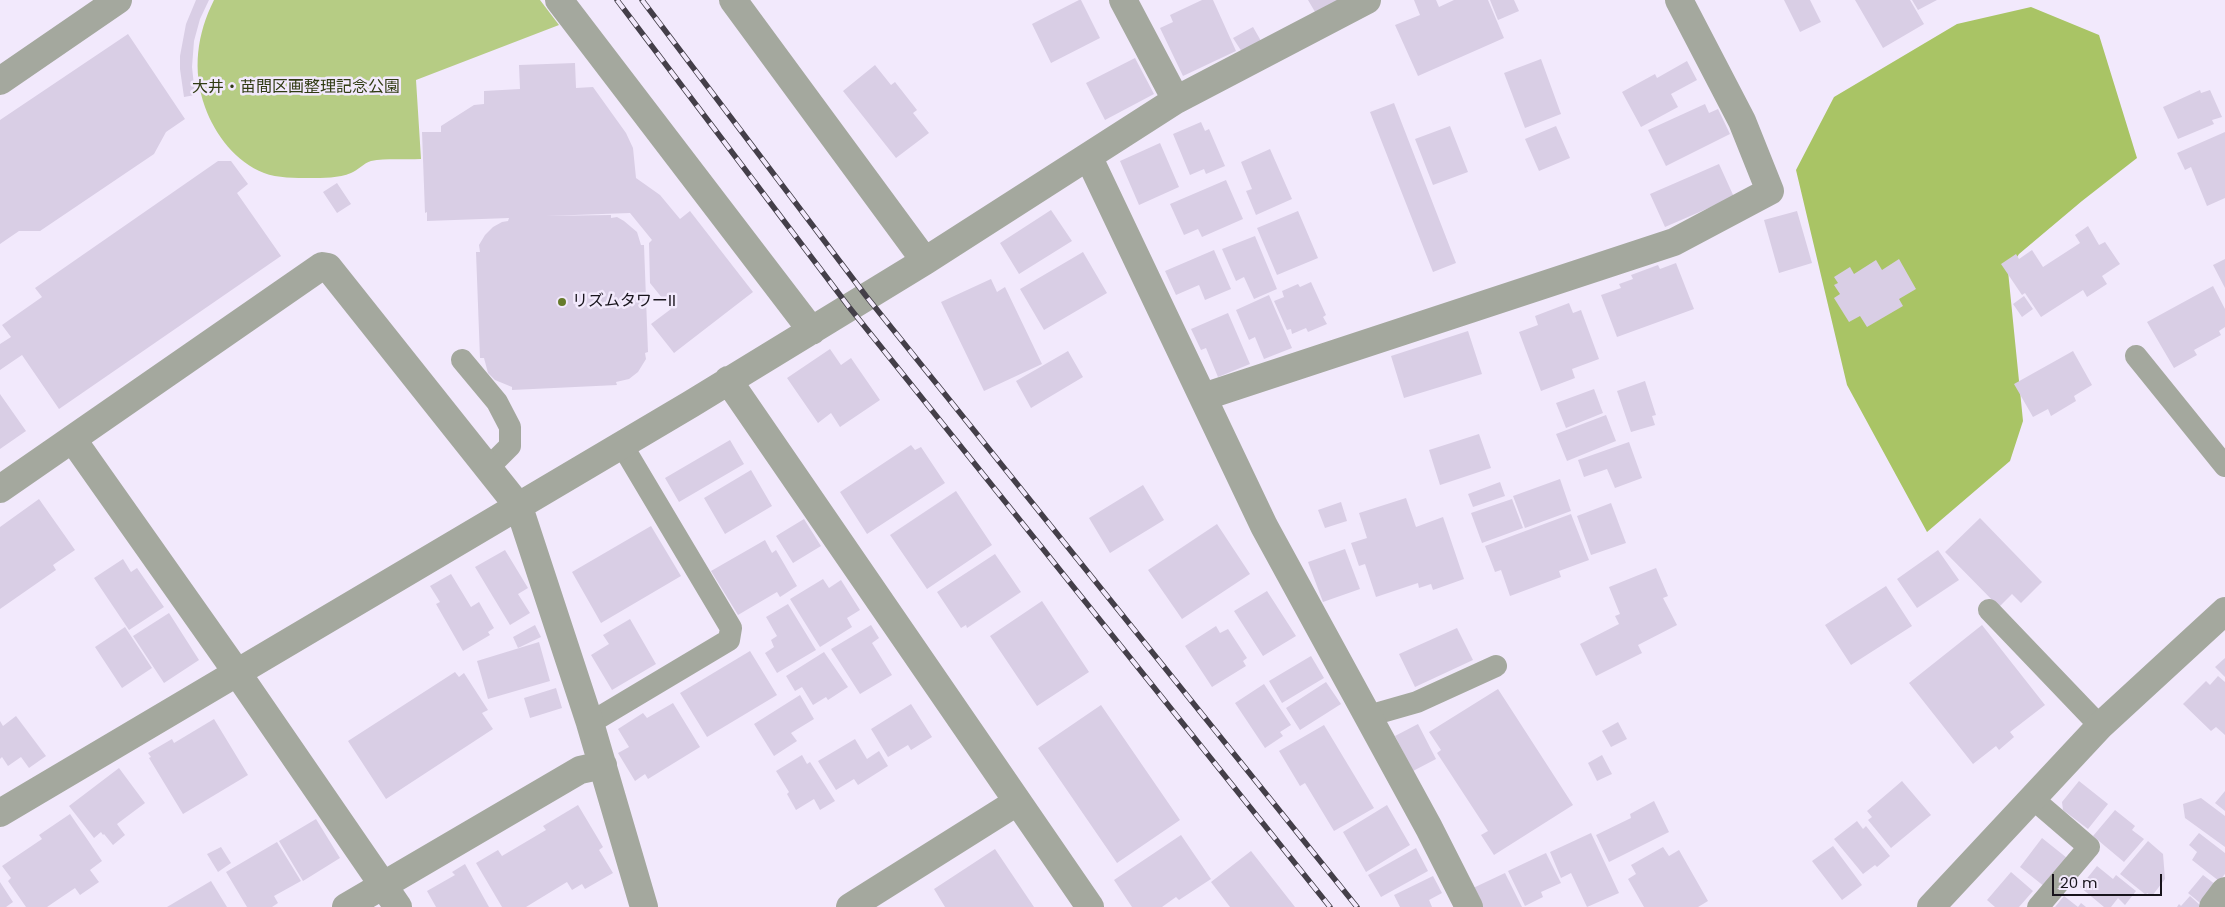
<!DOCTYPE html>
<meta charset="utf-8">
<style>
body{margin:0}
#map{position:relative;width:2225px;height:907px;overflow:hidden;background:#f2e9fc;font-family:Poppins,sans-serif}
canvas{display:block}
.scale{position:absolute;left:2052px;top:874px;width:110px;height:22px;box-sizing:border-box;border:2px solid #18141c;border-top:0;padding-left:6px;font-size:15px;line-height:18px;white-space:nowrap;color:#18141c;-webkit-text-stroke:4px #f2e9fc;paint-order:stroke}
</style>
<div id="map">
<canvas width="2225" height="907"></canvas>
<div class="scale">20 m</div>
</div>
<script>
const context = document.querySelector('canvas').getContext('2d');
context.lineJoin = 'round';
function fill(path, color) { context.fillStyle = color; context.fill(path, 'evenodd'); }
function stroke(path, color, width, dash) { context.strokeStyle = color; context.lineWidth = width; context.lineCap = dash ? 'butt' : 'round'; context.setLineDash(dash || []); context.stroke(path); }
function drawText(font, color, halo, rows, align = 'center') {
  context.font = font + ' Poppins,"Noto Sans JP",sans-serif'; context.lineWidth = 5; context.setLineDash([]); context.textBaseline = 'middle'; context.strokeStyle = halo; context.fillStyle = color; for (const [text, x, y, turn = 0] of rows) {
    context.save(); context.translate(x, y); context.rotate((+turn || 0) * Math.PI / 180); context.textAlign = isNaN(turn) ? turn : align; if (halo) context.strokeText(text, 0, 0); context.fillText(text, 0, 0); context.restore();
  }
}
const green = new Path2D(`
 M214,0H540L559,25L416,80L421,159C405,160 386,158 371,161C364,163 358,170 351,173C339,178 323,178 310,178C296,178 277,178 264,173C236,162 215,135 205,107C192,70 197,34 214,0Z`);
const forest = new Path2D(`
 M2031,7L2099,35L2137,158L2082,201L2019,254L2008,271L2023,421L2010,461L1927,532L1847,385L1796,170L1834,97L1957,24Z`);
const building = new Path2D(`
 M196,0H209L200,19L194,41L192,67L195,95L184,97L180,69V56L186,24Z
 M1079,0H1081L1100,38L1051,63L1032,24Z
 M1202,0H1213L1236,51L1183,76L1160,28L1173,22L1170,15Z
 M1308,0H1347L1318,17Z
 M1414,0H1436L1439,7L1454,0H1488L1504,38L1418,76L1395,25L1420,15Z
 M1490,0H1514L1519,11L1498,20Z
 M1784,0H1810L1821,22L1800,32Z
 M1855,0H1910L1924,24L1883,48Z
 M1912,0H1937L1918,10Z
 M1253,27L1261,41L1242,52L1233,38Z
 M128,34L185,119L166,132L154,154L40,231H19L0,244V120Z
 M1135,58L1154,94L1105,120L1086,83Z
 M1541,59L1561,114L1525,128L1504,73Z
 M1687,61L1697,80L1671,94L1678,107L1641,127L1622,92L1655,74L1657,78Z
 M575,63L576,88L593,87L626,133L633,148L636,178L660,195L680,219L690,211L753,292L674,353L651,324L671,309L650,283L649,243L652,240L630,213L546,216L611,215V218L617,217L624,221L637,232L641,245H644L648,352L645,353L646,359L638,372L629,379L616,382L617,385L512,390V387L495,380L488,373L484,358H480L476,252H480L479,245L485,235L493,227L502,222L508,221L509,218L427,221V212L425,213L422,132H441V126L474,105L484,104V91L520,89L519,65Z
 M875,65L891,85L895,82L917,110L913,113L929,133L896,158L843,91Z
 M2200,90L2201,93L2210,90L2222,117L2212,120L2214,124L2178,139L2163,107Z
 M1394,103L1456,263L1433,272L1370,112Z
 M1705,104L1709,113L1718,109L1730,134L1666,166L1648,130Z
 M1201,122L1205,131L1209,129L1225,166L1206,174L1204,169L1190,175L1173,134Z
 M1450,126L1468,172L1433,185L1415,139Z
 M1556,126L1570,158L1539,171L1525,139Z
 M2225,132V198L2207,206L2191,167L2185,170L2177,153Z
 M1160,143L1179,187L1139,205L1120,161Z
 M1270,149L1292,199L1256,215L1246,191L1252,189L1241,162Z
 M218,161H231L248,184L237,193L281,256L59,409L22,355L0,370V344L11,337L2,325L42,297L35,288Z
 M1719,164L1734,197L1665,227L1650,194Z
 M1226,180L1243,219L1202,237L1198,229L1184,235L1170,204Z
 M337,183L351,204L337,213L323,192Z
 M1051,210L1072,241L1019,274L1000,243Z
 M1298,211L1318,258L1277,275L1257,228Z
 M1797,211L1812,263L1779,273L1764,220Z
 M2088,226L2099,245L2105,242L2120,264L2102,276L2107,284L2087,297L2083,290L2041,317L2025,293L2022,295L2001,264L2016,254L2019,259L2032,250L2043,267L2080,243L2075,235Z
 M1255,236L1277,289L1254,299L1244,277L1236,281L1222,249Z
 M1214,250L1231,289L1205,300L1199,285L1176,295L1165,271Z
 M1083,252L1107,293L1044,330L1020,289Z
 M1899,259L1916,289L1899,299L1903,306L1867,327L1860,316L1849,322L1834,298L1840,294L1834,285L1838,283L1834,277L1850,267L1854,274L1876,260L1882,270Z
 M2225,259V288L2213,265Z
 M1676,263L1694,309L1617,337L1601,295L1621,288L1619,284L1633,279L1631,275L1658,265L1660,269Z
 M991,279L997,292L1005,287L1042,364L984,391L941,302Z
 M1311,282L1326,315L1323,317L1327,324L1308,332L1306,328L1292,334L1291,329L1287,330L1274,301L1284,297L1282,291L1298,284L1300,287Z
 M2213,286L2225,309V327L2219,331L2221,335L2194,350L2197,355L2174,368L2147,322Z
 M1269,295L1292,348L1264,359L1255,337L1249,340L1236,310Z
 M2024,296L2033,309L2022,317L2013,304Z
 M1569,303L1573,313L1581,310L1599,359L1572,369L1575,378L1541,391L1519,332L1538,325L1535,316Z
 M1228,313L1250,364L1218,377L1206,348L1201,350L1191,329Z
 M1468,331L1482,374L1404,398L1391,356Z
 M830,349L841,365L851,358L880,400L840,427L831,413L818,423L787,378Z
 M1068,351L1083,377L1031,408L1016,381Z
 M2073,351L2092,385L2074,396L2076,401L2051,416L2048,409L2033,417L2014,384Z
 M1645,381L1656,415L1652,416L1655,425L1631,432L1617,391Z
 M1594,389L1603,413L1566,428L1556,403Z
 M0,394L26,431L0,449Z
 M1606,415L1616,441L1567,461L1556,434Z
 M1479,434L1491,468L1440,485L1429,450Z
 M730,440L744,464L679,502L665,478Z
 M1629,442L1642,478L1615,488L1607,469L1584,477L1578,460Z
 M911,445L915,450L921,447L945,483L867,534L840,492Z
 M751,470L772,506L725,534L704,498Z
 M1560,479L1571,511L1525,528L1513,496Z
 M1500,482L1505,496L1473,507L1468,494Z
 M1143,485L1164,520L1110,553L1089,518Z
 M956,491L992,545L927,589L890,535Z
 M1406,498L1416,527L1443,517L1464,579L1433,590L1431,584L1419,588L1418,583L1376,597L1365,564L1359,566L1351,543L1367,538L1359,513Z
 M39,499L75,550L53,565L56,570L0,609V527Z
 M1512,499L1523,528L1482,543L1471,513Z
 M1341,502L1347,521L1325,528L1318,510Z
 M1611,503L1626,543L1591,555L1577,516Z
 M1571,514L1589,560L1559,571L1561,577L1510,596L1501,570L1495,572L1485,546Z
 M1980,518L2042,582L2021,603L2012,594L1999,607L1945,552Z
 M804,519L821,546L793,563L776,536Z
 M1217,524L1250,574L1182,619L1148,570Z
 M651,526L681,576L601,623L572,572Z
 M765,540L772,553L776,550L797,586L780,597L777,592L738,615L711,571Z
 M1345,549L1360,589L1323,602L1308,562Z
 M505,550L528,588L518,594L530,613L510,625L475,567Z
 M1938,550L1959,580L1917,608L1897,579Z
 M995,554L1021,592L967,628L966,625L961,628L937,592Z
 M123,559L131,572L137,568L164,607L129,630L94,578Z
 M1656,568L1668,596L1663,598L1677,625L1638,645L1642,653L1596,676L1580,644L1619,624L1615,616L1620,614L1609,587Z
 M451,574L471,607L479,602L494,628L488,632L490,635L463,651L436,604L440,602L430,586Z
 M823,579L829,588L841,580L860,610L847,618L852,627L820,647L790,599Z
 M1886,586L1912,626L1851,665L1825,625Z
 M1267,591L1296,636L1263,656L1234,611Z
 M1042,601L1089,672L1037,706L990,636Z
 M788,604L816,650L777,673L765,653L774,647L771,640L777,636L766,617Z
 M169,613L199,660L164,683L133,636Z
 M630,619L656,664L612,690L591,655L609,644L603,635Z
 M535,625L541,637L518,648L513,637Z
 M871,625L879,638L872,643L892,675L860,694L831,649Z
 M1982,625L2045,705L2010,732L2014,737L1999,750L1996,746L1973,764L1909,683Z
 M1216,626L1220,633L1228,629L1247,658L1243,661L1246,666L1212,687L1185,646Z
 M125,627L152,668L122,688L95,647Z
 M1457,628L1473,660L1415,687L1399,654Z
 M539,642L550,681L488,699L477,661Z
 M750,651L777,695L707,737L680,693Z
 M824,652L848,687L828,700L826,697L813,705L802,687L795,691L786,676Z
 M1311,656L1324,678L1282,703L1269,681Z
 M2225,658V677L2215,667Z
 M455,672L459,677L464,673L488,710L482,713L493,729L386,799L348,741Z
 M2218,676L2225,682V735L2216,727L2211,731L2183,704L2206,681L2210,685Z
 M1326,682L1341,704L1300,730L1286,708Z
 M1264,684L1291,725L1280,732L1283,736L1265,748L1235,703Z
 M556,688L562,708L530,718L524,698Z
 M1498,689L1573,805L1494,855L1481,835L1488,831L1437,753L1441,750L1429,732Z
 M800,695L814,719L791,733L797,741L774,756L754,724Z
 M673,703L700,747L648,779L645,774L635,781L618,753L629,747L618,729L643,713L647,718Z
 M911,704L932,737L911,750L908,745L888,757L871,729Z
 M1101,705L1180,820L1117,863L1038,748Z
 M16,716L46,756L29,768L21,757L8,766L2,757L0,759V721L3,726Z
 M214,719L248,775L183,814L149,758L151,757L148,753L172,739L174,743Z
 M1618,722L1627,739L1611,747L1602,731Z
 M1418,724L1436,759L1413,771L1395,736Z
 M1324,725L1374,808L1334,831L1305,783L1300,786L1279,751Z
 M855,739L867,759L879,751L888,766L858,785L854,779L836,790L818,761Z
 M802,755L807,764L810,762L835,801L820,810L814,799L796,810L787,794L789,792L776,771Z
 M1602,755L1612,774L1597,781L1588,763Z
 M119,768L145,803L117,824L125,835L113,845L104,834L103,835L101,832L94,838L69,806Z
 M1902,781L1931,815L1891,848L1868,820L1872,817L1867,811Z
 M2079,781L2108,804L2088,829L2063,810L2062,802Z
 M2225,791V811L2215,803Z
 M2201,798L2225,816V847L2185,818L2183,804Z
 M1654,801L1669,832L1609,862L1596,835L1631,818L1630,814Z
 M578,805L603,847L599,850L613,873L585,889L582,884L572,890L567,882L526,907H502L476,863L498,850L502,856L546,830L543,826Z
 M1387,805L1410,845L1366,872L1343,832Z
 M2115,810L2135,826L2132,830L2144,839L2124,862L2093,836Z
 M70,814L102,861L90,870L99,882L80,895L75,888L47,907H26L8,881L11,878L2,866L42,839L39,835Z
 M316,819L340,858L303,881L279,841Z
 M1857,821L1863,829L1866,826L1890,856L1877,867L1875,865L1863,874L1834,839Z
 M1591,833L1619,893L1587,907L1571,873L1561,878L1550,852Z
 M2199,833L2225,853V874L2219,881L2192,860L2197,852L2189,845Z
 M1181,835L1211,879L1179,900L1176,897L1162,907H1132L1114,880Z
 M2042,838L2067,858L2045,887L2020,867Z
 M2148,841L2163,854L2165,879L2152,896L2147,893L2146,895L2120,874Z
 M277,842L301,881L274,896L278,903L272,907H247L226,872Z
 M1833,846L1862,885L1842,900L1812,861Z
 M221,847L231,863L218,872L207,854Z
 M1663,847L1669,856L1679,850L1708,901L1698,907H1644L1628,879L1636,874L1631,865Z
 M1416,848L1428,871L1381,897L1368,875Z
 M995,849L1034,907H945L934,889Z
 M1251,851L1295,907H1230L1211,882Z
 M1546,853L1561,883L1541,892L1543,897L1525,906L1508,871Z
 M465,864L489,907H436L427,891L455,875L452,872Z
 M2097,866L2113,879L2116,875L2136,891L2125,905L2118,898L2111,907H2104L2080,887Z
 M2011,872L2033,891L2019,907H1995L1987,900Z
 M1505,873L1522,907H1479L1471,889Z
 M2203,875L2220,888L2205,907L2188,893Z
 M1433,876L1442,893L1429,900L1432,907H1400L1394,895Z
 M211,881L227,907H167Z
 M0,882L13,902L6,907H0Z
 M2064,896L2078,907L2081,903L2086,907H2055Z
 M2190,896L2202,907H2177L2179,904L2181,906Z`);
const lane = new Path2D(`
 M2136,356L2225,466
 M462,360L497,402L510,427V446L488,468
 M1989,610L2100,726
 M1368,716L1417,702L1496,666
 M590,723L729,640L731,628L622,445
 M2032,798L2089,847L2038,907`);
const street = new Path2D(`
 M559,0L812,331
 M733,0L925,261
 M1123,0L1176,100
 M0,81L118,0
 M1089,158L1264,526L1429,828L1469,907
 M728,380L1090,907
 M1203,397L1674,242L1770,191L1742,121L1679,0
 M73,440L238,674L398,907
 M0,489L322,266L328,267L519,507L590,723L644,907
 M0,813L691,404L925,261L1176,100L1367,0
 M346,907L580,770L603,765
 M850,907L1017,802
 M1931,907L2100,726L2225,611
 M2213,907L2225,891`);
const rail = new Path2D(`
 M617,0L849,307L1330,907
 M642,0L866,296L1357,907`);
const markers = [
 [562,302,5,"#667b2b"]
];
const parkNames = [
 ["大井・苗間区画整理記念公園",296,88]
];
const poiNames = [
 ["リズムタワーII",572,302]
];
fill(green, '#b6cc84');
fill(forest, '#a9c465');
fill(building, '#d9cee5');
stroke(lane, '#a4a89e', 22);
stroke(street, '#a4a89e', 28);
stroke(rail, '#443f49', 5.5);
stroke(rail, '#f2e9fc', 4, [11]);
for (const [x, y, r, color] of markers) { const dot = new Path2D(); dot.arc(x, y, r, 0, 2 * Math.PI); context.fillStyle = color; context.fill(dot); stroke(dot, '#f2e9fc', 2); }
drawText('16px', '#303b13', '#f2e9fc', parkNames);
drawText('16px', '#18141c', '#f2e9fc', poiNames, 'left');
</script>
